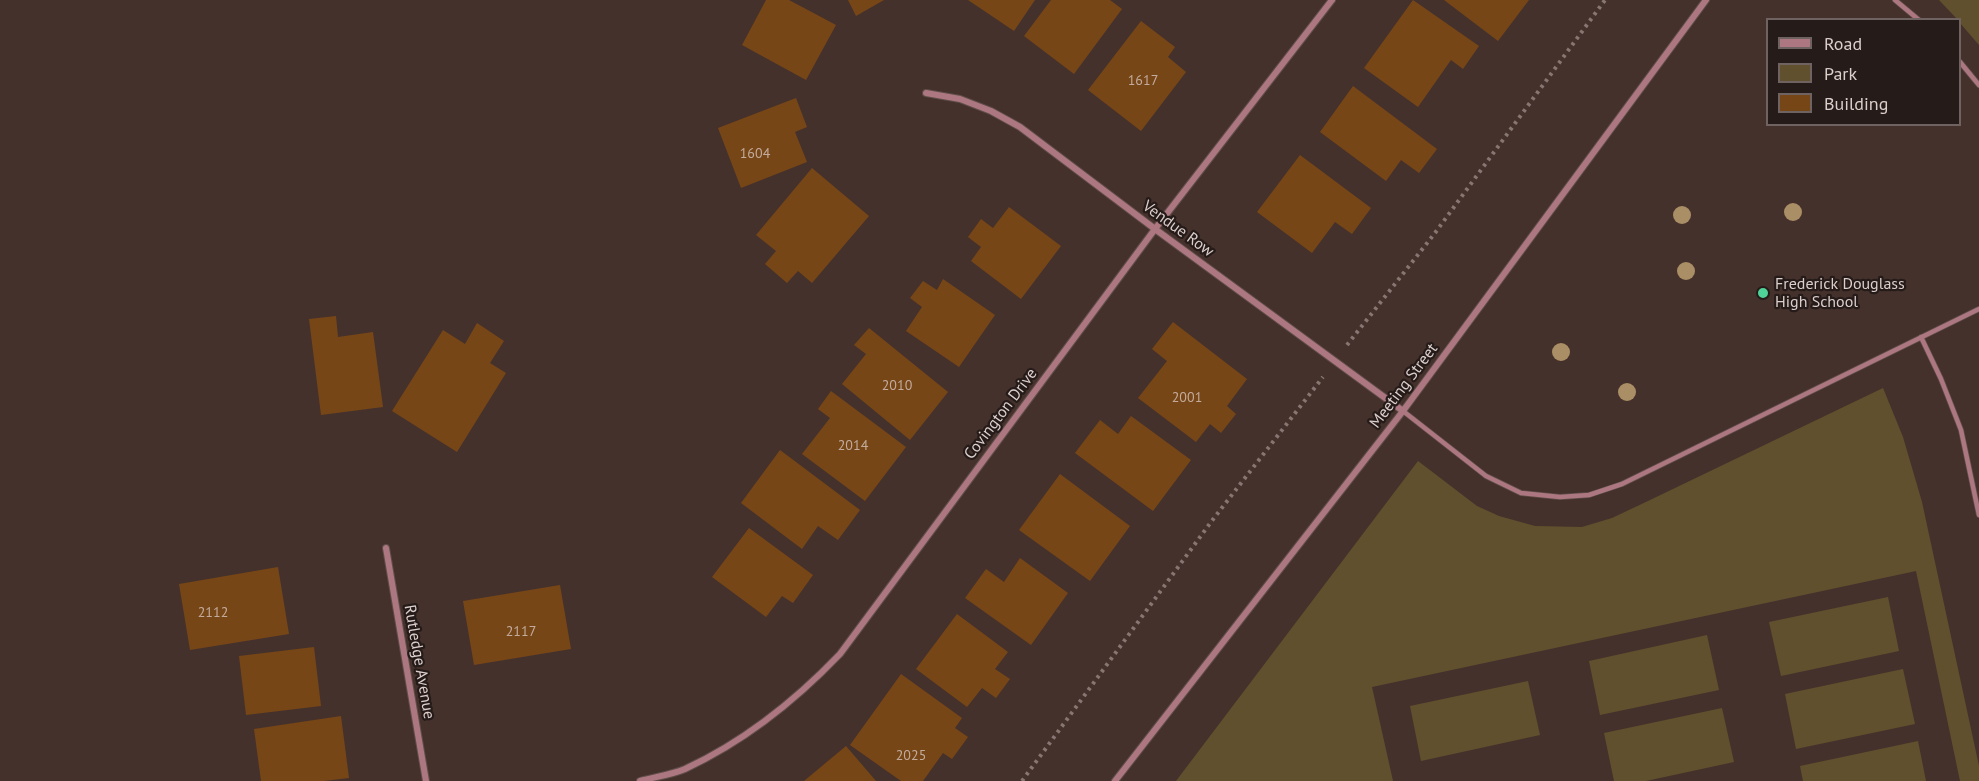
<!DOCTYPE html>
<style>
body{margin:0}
#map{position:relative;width:1979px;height:781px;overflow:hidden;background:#45312c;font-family:"PT Sans",sans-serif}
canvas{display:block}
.legend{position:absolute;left:1766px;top:18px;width:195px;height:108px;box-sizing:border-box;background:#251b19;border:2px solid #6e6360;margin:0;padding:8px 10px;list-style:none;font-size:18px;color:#dccecb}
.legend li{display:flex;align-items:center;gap:12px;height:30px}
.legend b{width:30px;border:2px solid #6e6360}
</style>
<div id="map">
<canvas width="1979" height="781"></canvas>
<ul class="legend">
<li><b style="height:8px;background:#ac7780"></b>Road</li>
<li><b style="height:16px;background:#61502d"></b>Park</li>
<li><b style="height:16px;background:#774617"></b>Building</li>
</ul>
</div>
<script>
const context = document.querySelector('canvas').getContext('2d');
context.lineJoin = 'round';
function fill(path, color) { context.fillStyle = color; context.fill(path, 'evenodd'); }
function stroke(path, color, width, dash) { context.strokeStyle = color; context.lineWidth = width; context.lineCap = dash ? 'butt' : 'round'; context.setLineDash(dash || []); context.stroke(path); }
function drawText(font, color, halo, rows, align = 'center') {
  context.font = font + ' "PT Sans",sans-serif'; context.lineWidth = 4.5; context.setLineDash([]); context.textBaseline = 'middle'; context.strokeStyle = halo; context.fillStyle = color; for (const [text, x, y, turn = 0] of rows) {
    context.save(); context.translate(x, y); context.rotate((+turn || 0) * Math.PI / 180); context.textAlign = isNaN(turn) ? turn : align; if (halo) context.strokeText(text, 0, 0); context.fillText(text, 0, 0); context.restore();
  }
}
const green = new Path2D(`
 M1939,0H1979V45L1960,23V20L1957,19Z
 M1883,388L1903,437L1922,502L1979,766V781H1960L1916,571L1372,687L1393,781H1176L1418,461L1477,506L1499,516L1535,526L1582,527L1612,518L1648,501Z
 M1888,597L1899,651L1781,676L1769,622Z
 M1707,635L1719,690L1600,715L1589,661Z
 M1903,669L1915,724L1796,749L1785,694Z
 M1528,681L1540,735L1421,761L1410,706Z
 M1722,708L1734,762L1646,781H1614L1604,733Z
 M1918,741L1926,781H1803L1800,766Z`);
const building = new Path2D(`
 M766,0H789L836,25L806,80L742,45Z
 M848,0H884L856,16Z
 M968,0H1035L1014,31Z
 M1051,0H1110L1122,9L1074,74L1024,36Z
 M1413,0L1479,46L1463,69L1451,60L1418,107L1364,68Z
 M1444,0H1529L1498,41Z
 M1141,21L1175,47L1168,57L1186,72L1141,131L1088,90Z
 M1353,86L1437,149L1419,173L1401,160L1386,181L1320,132Z
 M796,98L807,127L795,132L807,162L741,188L718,128Z
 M1300,155L1371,208L1352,234L1335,222L1312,253L1257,212Z
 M812,168L869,216L812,283L798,271L787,283L765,264L776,251L756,235Z
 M1009,207L1061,246L1021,299L971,261L981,247L968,237L981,219L993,228Z
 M943,279L995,315L959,367L906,331L922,307L910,298L923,281L937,290Z
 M336,316L338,337L373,332L383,407L321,415L309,319Z
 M1173,322L1247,379L1227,406L1236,414L1221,433L1210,424L1196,442L1138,398L1167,361L1152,349Z
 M477,323L504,341L490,363L506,373L457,452L392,411L443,330L465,344Z
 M869,328L948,392L910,440L842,384L866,354L854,345Z
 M831,391L906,447L865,501L802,454L830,418L818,409Z
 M1131,416L1191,460L1153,511L1075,453L1100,420L1118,434Z
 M780,450L860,510L838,540L818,526L802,549L741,503Z
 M1060,474L1130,526L1090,581L1019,530Z
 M749,528L813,575L793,603L782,596L766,617L712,577Z
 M1020,558L1068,593L1031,645L965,598L986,569L1004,582Z
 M278,567L289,634L190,650L179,584Z
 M560,585L571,649L474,665L463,601Z
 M957,614L1008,652L995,669L1010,679L996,698L982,688L967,707L916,669Z
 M314,647L321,706L246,715L239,656Z
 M901,674L962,718L955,728L968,737L952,759L943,753L923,781H901L850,745Z
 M341,716L349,778L324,781H261L254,729Z
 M846,746L876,781H804Z`);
const path = new Path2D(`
 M1347,345L1435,233L1605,0
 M1022,781L1211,522L1323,377`);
const lane = new Path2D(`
 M1895,0L1919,20
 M1960,62L1979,85
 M1921,337L1941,379L1961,430L1979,515
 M1403,411L1486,476L1521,493L1560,497L1589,495L1622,484L1979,309`);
const street = new Path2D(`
 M926,93L960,99L991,111L1020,127L1155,229L1403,411
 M386,548L426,781
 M640,781C654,777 671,775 685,769C743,742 796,700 840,654L1155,229L1332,0
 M1115,781L1403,411L1706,0`);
const trees = [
 [1793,212],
 [1682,215],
 [1686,271],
 [1561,352],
 [1627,392]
];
const markers = [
 [1763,293,6,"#50d398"]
];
const numberNames = [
 ["1617",1143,81],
 ["1604",755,154],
 ["2010",897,386],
 ["2001",1187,398],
 ["2014",853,446],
 ["2112",213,613],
 ["2117",521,632],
 ["2025",911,756]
];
const streetNames = [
 ["Vendue Row",1178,229,36],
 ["Meeting Street",1404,386,-53],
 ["Covington Drive",1001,414,-53],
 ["Rutledge Avenue",419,662,80]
];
const poiNames = [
 ["Frederick Douglass",1775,284],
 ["High School",1775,302]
];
fill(green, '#61502d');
fill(building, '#774617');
stroke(lane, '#604d49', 6);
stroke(street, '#604d49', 8);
stroke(path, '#877672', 4, [3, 4.5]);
stroke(lane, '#ac7780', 4.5);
stroke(street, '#ac7780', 6);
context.fillStyle = '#aa8e65';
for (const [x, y] of trees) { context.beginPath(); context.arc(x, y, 9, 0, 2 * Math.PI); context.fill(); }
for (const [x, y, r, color] of markers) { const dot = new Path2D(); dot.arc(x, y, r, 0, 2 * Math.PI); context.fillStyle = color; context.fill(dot); stroke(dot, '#251b19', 2); }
drawText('14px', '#c3ac9e', null, numberNames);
drawText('16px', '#dccecb', '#251b19', streetNames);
drawText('16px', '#dccecb', '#251b19', poiNames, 'left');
</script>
